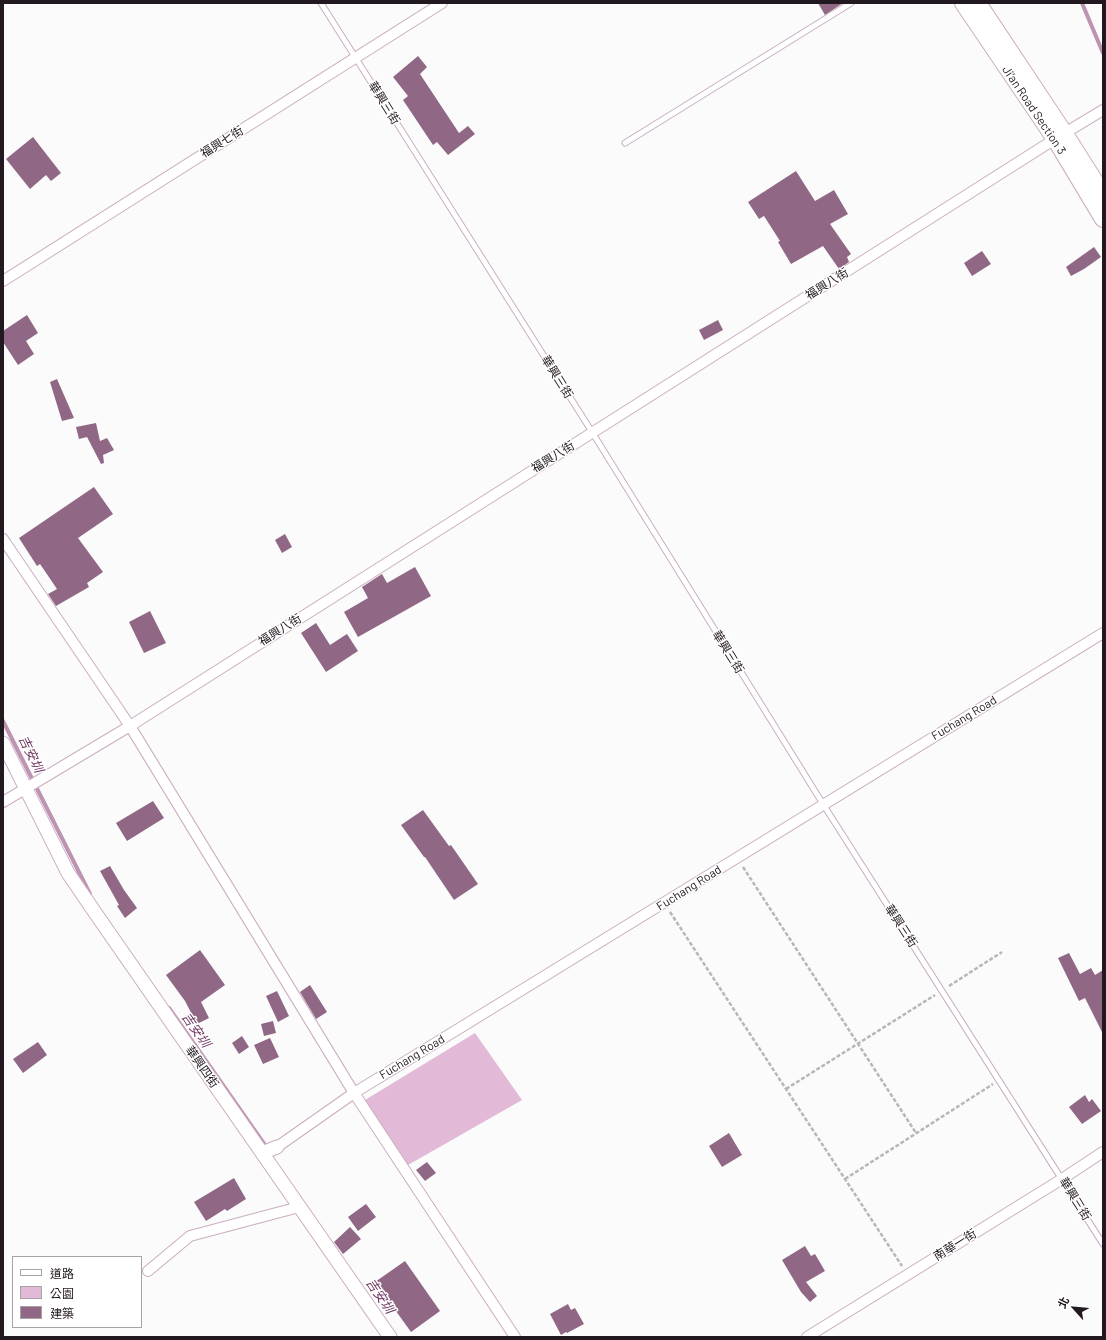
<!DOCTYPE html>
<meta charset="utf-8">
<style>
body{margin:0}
#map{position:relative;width:1106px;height:1340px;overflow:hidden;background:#fbfbfb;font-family:Barlow,"Noto Sans TC",sans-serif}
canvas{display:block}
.frame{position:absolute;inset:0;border:4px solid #22181f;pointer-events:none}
.legend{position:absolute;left:12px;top:1256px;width:130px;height:72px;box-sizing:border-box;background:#fff;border:1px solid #a7a3a5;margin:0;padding:5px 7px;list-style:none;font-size:12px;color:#22181f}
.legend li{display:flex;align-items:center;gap:8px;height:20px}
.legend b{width:20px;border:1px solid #a7a3a5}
.north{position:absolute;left:1054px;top:1288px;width:40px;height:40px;-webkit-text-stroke:3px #fff;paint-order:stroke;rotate:297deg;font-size:11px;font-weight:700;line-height:16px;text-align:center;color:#22181f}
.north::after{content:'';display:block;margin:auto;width:14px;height:18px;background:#22181f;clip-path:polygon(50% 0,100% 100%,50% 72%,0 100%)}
</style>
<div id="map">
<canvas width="1106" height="1340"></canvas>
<div class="frame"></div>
<ul class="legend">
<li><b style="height:5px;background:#fff"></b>道路</li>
<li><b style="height:11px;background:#e2b9d6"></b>公園</li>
<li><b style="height:11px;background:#906885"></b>建築</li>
</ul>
<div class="north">北</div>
</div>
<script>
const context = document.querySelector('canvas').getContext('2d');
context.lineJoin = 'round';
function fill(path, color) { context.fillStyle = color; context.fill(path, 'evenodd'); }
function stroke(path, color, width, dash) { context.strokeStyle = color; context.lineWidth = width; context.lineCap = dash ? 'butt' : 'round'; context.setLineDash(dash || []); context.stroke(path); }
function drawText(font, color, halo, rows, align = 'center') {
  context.font = font + ' Barlow,"Noto Sans TC",sans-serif'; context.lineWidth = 3; context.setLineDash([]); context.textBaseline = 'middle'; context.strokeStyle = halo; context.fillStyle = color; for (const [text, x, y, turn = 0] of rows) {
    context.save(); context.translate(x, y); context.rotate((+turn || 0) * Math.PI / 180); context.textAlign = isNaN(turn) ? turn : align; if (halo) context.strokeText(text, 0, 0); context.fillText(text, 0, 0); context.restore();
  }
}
const green = new Path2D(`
 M475,1033L522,1100L408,1165L365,1100Z`);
const stream = new Path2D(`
 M1082,3L1103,53
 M3,721L90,894
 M169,1008L267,1148`);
const building = new Path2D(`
 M818,3H843L825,15Z
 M418,56L427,67L420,74L459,133L468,126L475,134L448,155L437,142L433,145L403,100L408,96L393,77Z
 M33,137L61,173L51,181L46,175L30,189L6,159Z
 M796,171L815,201L834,190L848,214L830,224L851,254L847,257L849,262L839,269L823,246L791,264L778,242L780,241L764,216L759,219L748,202Z
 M1094,247L1101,257L1084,269L1071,276L1066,267Z
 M982,251L991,264L972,276L964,263Z
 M27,315L38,333L26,341L34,354L18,365L3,342V331Z
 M718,320L723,330L704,340L699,330Z
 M57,379L74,418L62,421L50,382Z
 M96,423L100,441L107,438L114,450L103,455L104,463L101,464L87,437L79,439L76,427Z
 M94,487L113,514L78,538L103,572L87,583L89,587L56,606L48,594L57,589L40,564L37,566L19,538Z
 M285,534L292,547L282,553L275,540Z
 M415,567L431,596L358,637L344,612L368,598L362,587L382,574L387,583Z
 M150,611L166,643L144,653L129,622Z
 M316,623L330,645L347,634L358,651L326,672L301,633Z
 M153,801L164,818L127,841L116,823Z
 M423,810L449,846L451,845L478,884L454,900L425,857H424L401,825Z
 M110,866L124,890L137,908L125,918L117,906L119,905L100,871Z
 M200,950L225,985L201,1002L209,1018L197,1024L185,1001L166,975Z
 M1069,953L1080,974L1091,968L1095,975L1103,970V1034L1085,998L1079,1001L1058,958Z
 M310,985L327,1012L316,1019L300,992Z
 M277,991L289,1016L278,1022L266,996Z
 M273,1021L276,1033L264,1036L261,1024Z
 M242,1036L249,1047L239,1054L232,1043Z
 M270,1038L279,1057L263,1064L254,1045Z
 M38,1042L47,1055L23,1073L13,1059Z
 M1085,1095L1089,1102L1092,1099L1101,1111L1082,1124L1069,1107Z
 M729,1133L742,1155L722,1167L709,1146Z
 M427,1162L436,1173L425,1181L416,1170Z
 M234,1178L246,1199L227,1211L225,1209L206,1221L194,1202Z
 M366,1204L376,1217L358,1231L348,1217Z
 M350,1227L361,1239L343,1254L334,1242Z
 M805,1246L811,1256L815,1254L825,1271L806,1282L817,1296L810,1302L801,1292L782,1260Z
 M405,1261L440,1311L411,1332L375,1282Z
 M568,1304L571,1310L575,1308L584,1324L567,1333L566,1332L561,1335L550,1314Z`);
const path = new Path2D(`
 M743,867L916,1133
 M670,912L902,1266
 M949,986L1002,952
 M786,1089L935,995
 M845,1179L993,1084`);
const service = new Path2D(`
 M321,3L592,432L823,804L1103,1244
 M625,143L851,3`);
const minor = new Path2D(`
 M3,281L442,3
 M3,539L130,726L354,1093L515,1337
 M3,802L130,726L1055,139L1103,110
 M277,1147L354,1093L1103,633
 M148,1271L190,1236L299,1207
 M807,1337L1062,1179L1103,1152`);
const tertiary = new Path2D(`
 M3,743L68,873L96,914L390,1337
 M262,1153L277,1147`);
const primary = new Path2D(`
 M963,3L1055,139L1103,219
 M978,3L1065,134L1103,194`);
const streetNames = [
 ["華興三街",384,103,58],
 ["Ji’an Road Section 3",1034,110,56],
 ["福興七街",222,142,-32],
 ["福興八街",827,284,-32],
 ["華興三街",557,377,58],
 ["福興八街",553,457,-32],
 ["福興八街",280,630,-32],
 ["華興三街",728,652,58],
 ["Fuchang Road",964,718,-31],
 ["Fuchang Road",689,888,-32],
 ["華興三街",901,926,57],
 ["Fuchang Road",412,1057,-31],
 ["華興四街",202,1067,55],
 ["華興三街",1075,1199,58],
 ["南華一街",955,1245,-32]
];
const waterNames = [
 ["吉安圳",31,754,64],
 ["吉安圳",196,1030,55],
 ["吉安圳",380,1296,56]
];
fill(green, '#e2b9d6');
stroke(stream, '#be93b2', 4);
fill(building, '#906885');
stroke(service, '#caadc2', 7);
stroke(minor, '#caadc2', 12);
stroke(tertiary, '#caadc2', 15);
stroke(primary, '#caadc2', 18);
stroke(path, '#b9b6b8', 2.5, [4, 2]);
stroke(service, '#fff', 5);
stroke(minor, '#fff', 10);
stroke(tertiary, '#fff', 13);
stroke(primary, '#fff', 16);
drawText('12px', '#22181f', '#fff', streetNames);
drawText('italic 13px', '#733c66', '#fff', waterNames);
</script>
